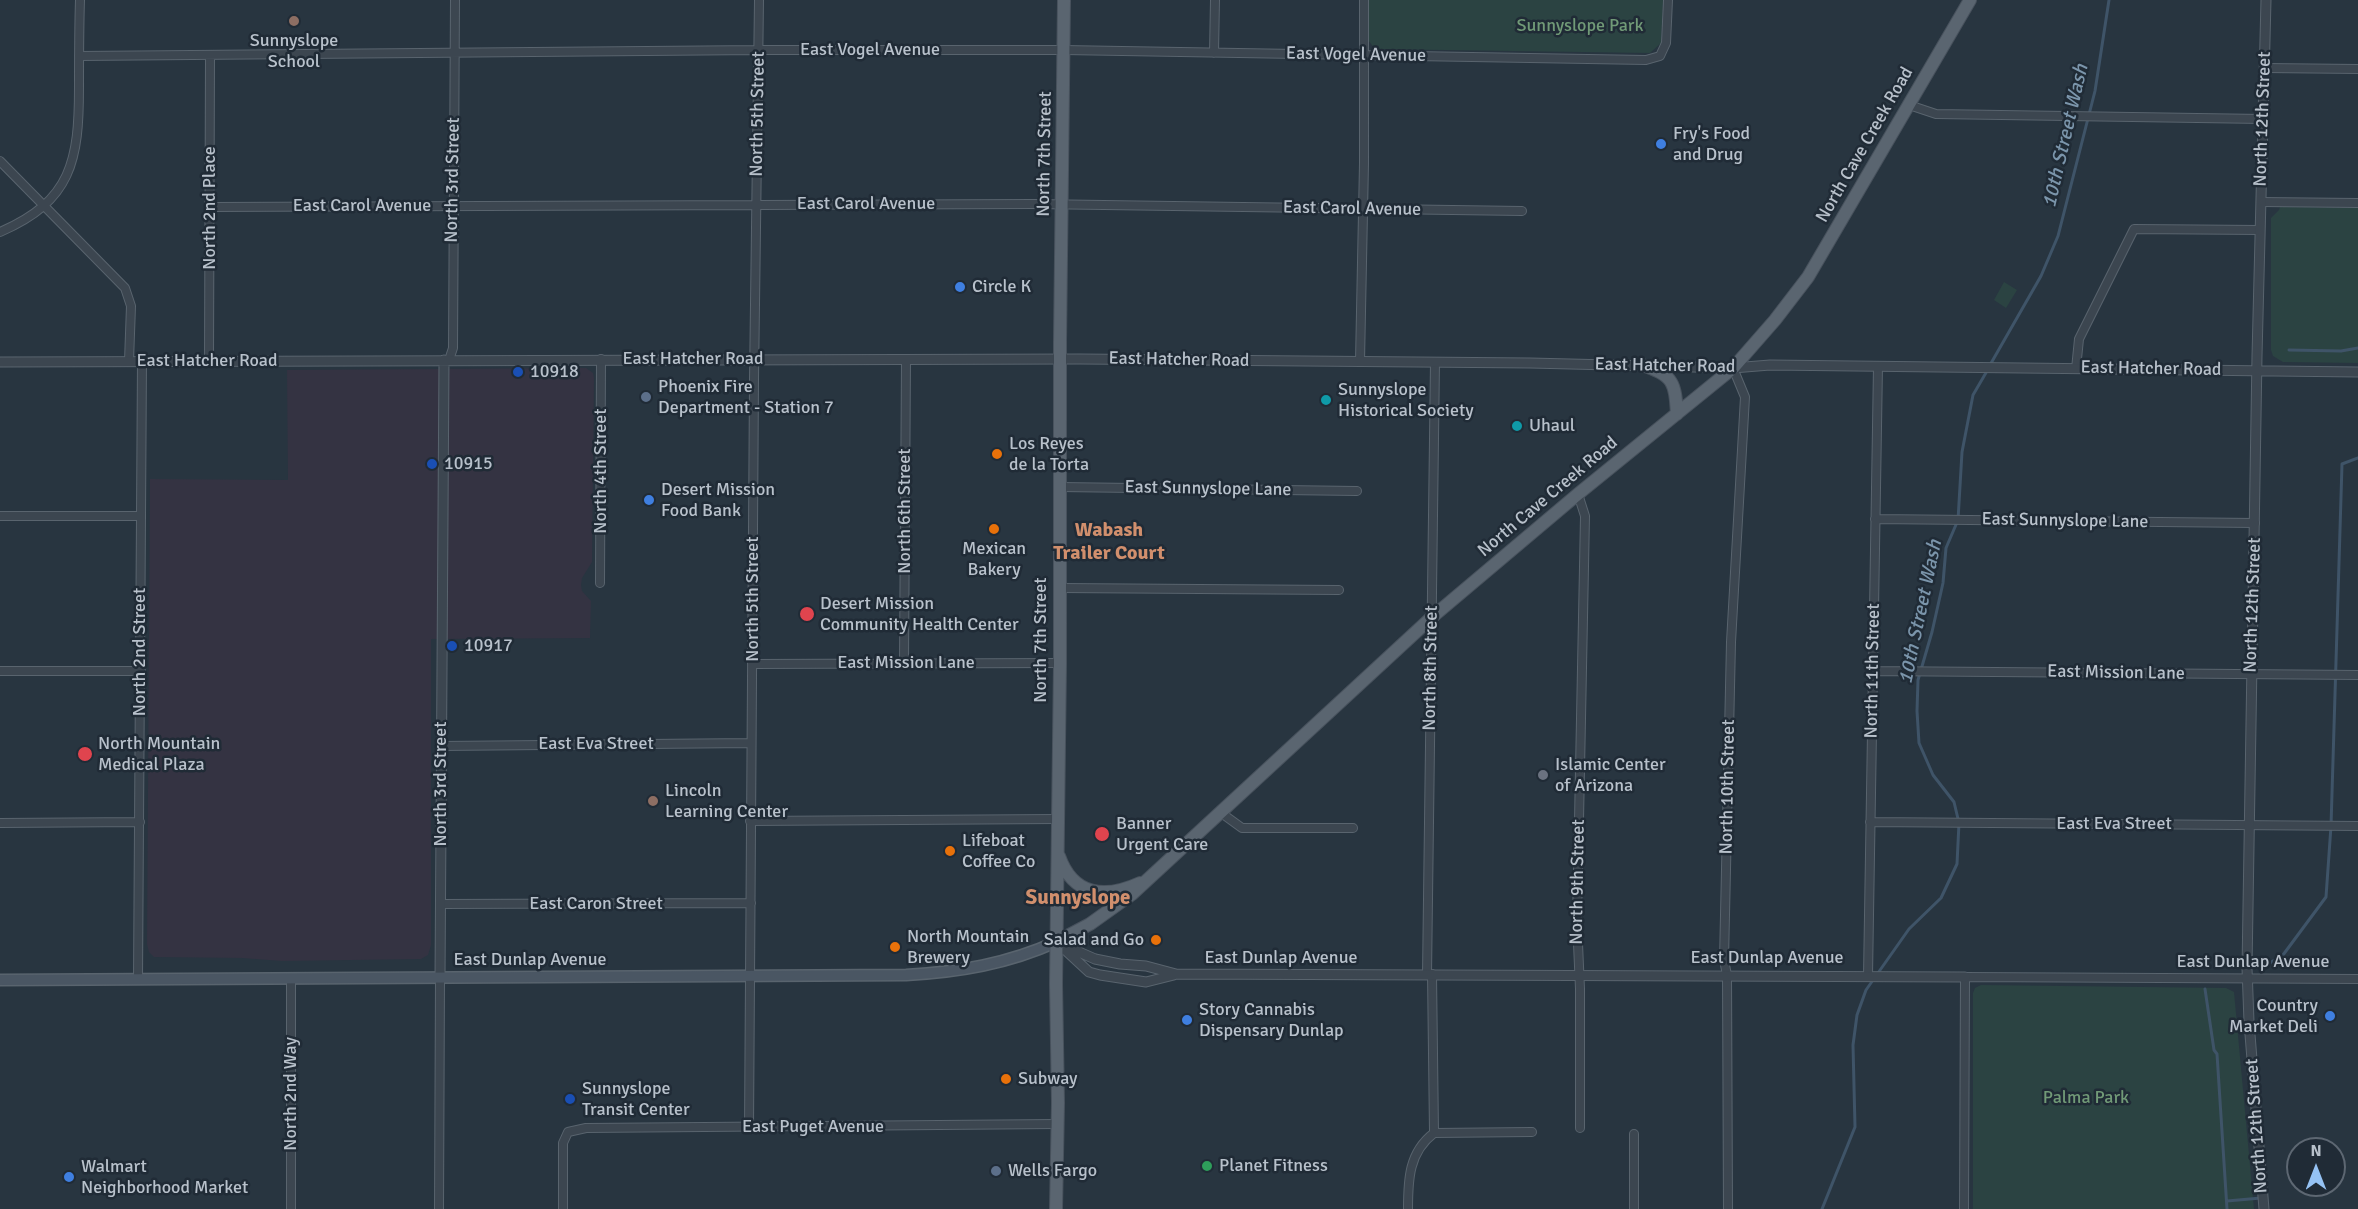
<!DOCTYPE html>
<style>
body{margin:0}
#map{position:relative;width:2358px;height:1209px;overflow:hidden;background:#283540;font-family:Signika,sans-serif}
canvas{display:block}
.north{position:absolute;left:2286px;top:1137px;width:60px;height:60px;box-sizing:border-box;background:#202b36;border:2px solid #5d6772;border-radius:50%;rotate:0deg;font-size:16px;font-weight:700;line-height:24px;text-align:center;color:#b8c1cb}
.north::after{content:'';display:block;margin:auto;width:21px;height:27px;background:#95c2f3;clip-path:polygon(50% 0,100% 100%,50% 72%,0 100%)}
</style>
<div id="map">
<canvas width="2358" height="1209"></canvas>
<div class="north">N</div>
</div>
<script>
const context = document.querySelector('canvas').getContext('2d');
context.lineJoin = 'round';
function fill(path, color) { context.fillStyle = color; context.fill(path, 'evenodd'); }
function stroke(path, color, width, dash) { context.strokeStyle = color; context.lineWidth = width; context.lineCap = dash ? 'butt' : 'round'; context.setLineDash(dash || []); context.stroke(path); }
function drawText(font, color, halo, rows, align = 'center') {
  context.font = font + ' Signika,sans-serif'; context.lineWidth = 5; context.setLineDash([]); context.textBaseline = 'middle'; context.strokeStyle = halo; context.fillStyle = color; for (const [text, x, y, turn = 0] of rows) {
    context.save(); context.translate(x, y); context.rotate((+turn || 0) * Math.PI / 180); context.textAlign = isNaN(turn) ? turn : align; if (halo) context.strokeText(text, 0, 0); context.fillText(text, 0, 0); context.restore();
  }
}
const medical = new Path2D(`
 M586,368L593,373L594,378L592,562L582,578L581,585L582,591L591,601L590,638L431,639V945L428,955L421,959L282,961L242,958L154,957L149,952L147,944L150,479L288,480L287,370Z`);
const green = new Path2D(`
 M1369,0H1663L1661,43L1650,53L1375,49L1368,40Z
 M2280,207L2358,208V363L2283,362L2273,356L2271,350V218L2279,210Z
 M2004,282L2017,290L2006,308L1994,300Z
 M1981,985L2226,988L2234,992L2254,1209H1973V993L1975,988Z`);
const stream = new Path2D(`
 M2289,350L2341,351L2358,348
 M1990,365L2041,276L2058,236L2095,91L2109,0
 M2268,964L2283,955L2326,897L2331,826L2342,464L2358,458
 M2205,989L2214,1050L2217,1054L2227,1209
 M2227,1201L2261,1198
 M1822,1209L1855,1127L1853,1045L1857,1015L1866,990L1909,929L1941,898L1957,864L1959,823L1954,802L1933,775L1919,743L1917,711L1918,680L1932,632L1943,583L1946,548L1958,520L1962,452L1973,395L1987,371`);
const minor = new Path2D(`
 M1214,53L1215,0
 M79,56L759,50H1064L1646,60L1660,56L1666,43L1668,0
 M2265,68L2358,69
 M1909,105L1936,114L2263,119
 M0,161L125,288L131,306L129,361
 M2261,202L2358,203
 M209,207L1034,204L1522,211
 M0,232C72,201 79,160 79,87C79,58 79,29 80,0
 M449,360L453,348L455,0
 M209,361L210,55
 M1360,361L1364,163V0
 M2076,369L2079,339L2134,229L2260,230
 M1060,487L1357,491
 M1578,494L1585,516L1577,921L1580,989V1128
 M0,516H141
 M1875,519L2255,523
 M600,583L601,359
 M1060,588L1339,590
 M904,663L906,359
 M752,664L1060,663
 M0,671H141
 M1873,671L2358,675
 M441,746L751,743
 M1220,812L1242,828H1353
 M750,821L1057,819
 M1870,822L2358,826
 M0,823L140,822
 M441,904L751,903
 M1427,975L1435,362
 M1868,976L1878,366
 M138,978L142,361
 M749,1127L754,380L759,0
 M1434,1133L1532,1132
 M1634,1134V1209
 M291,1209V978
 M439,1209L440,977
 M563,1209V1143L568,1132L586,1128L1057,1124
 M1408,1209C1408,1179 1409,1152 1434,1133L1432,974
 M1728,1209L1727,975L1724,960L1731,642L1745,397L1733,368
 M1964,1209L1965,977L2358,979`);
const tertiary = new Path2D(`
 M0,362L1080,359L1530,363L1733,368L1770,365L2358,372
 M1056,942L1095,959L1120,964L1146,966L1176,974L1965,977
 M1062,947L1089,972L1100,975L1146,982L1174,975
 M440,977L444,360
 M2264,1209L2249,1022L2247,968L2257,356L2266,0`);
const secondary = new Path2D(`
 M0,980L906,975C959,972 1007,964 1056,942`);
const primary = new Path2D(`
 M1642,365C1674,375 1675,383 1677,414
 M1059,856C1073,896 1105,899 1140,883
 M1056,942L1090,924L1132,894L1431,618L1578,494L1733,368L1775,320L1808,277L1970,0
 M1056,1209L1058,1103L1056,984L1060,663V342L1064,0`);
const markers = [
 [294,21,6,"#8d6e63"],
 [1661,144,6,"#3f7fe0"],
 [960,287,6,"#3f7fe0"],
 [518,372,6,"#1a4fb4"],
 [646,397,6,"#5c6f8a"],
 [1326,400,6,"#0f9aa8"],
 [1517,426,6,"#0f9aa8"],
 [997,454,6,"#e8710a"],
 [432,464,6,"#1a4fb4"],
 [649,500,6,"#3f7fe0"],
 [994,529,6,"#e8710a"],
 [807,614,8,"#e0444e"],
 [452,646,6,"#1a4fb4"],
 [85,754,8,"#e0444e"],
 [1543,775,6,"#6b7280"],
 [653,801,6,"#8d6e63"],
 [1102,834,8,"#e0444e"],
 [950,851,6,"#e8710a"],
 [1156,940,6,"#e8710a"],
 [895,947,6,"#e8710a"],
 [2330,1016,6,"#3f7fe0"],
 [1187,1020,6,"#3f7fe0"],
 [1006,1079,6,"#e8710a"],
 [570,1099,6,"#1a4fb4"],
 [1207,1166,6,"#2e9e5b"],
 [996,1171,6,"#5c6f8a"],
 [69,1177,6,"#3f7fe0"]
];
const parkNames = [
 ["Sunnyslope Park",1580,26],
 ["Palma Park",2086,1098]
];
const poiNames = [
 ["Sunnyslope",294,41,"center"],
 ["School",294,62,"center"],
 ["Fry's Food",1673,134],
 ["and Drug",1673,155],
 ["Circle K",972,287],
 ["10918",530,372],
 ["Phoenix Fire",658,387],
 ["Department - Station 7",658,408],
 ["Sunnyslope",1338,390],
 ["Historical Society",1338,411],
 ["Uhaul",1529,426],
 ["Los Reyes",1009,444],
 ["de la Torta",1009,465],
 ["10915",444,464],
 ["Desert Mission",661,490],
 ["Food Bank",661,511],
 ["Mexican",994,549,"center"],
 ["Bakery",994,570,"center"],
 ["Desert Mission",820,604],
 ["Community Health Center",820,625],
 ["10917",464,646],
 ["North Mountain",98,744],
 ["Medical Plaza",98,765],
 ["Islamic Center",1555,765],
 ["of Arizona",1555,786],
 ["Lincoln",665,791],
 ["Learning Center",665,812],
 ["Banner",1116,824],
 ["Urgent Care",1116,845],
 ["Lifeboat",962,841],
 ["Coffee Co",962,862],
 ["North Mountain",907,937],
 ["Brewery",907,958],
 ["Salad and Go",1144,940,"right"],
 ["Country",2318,1006,"right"],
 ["Market Deli",2318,1027,"right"],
 ["Story Cannabis",1199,1010],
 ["Dispensary Dunlap",1199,1031],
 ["Subway",1018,1079],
 ["Sunnyslope",582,1089],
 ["Transit Center",582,1110],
 ["Planet Fitness",1219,1166],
 ["Walmart",81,1167],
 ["Neighborhood Market",81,1188],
 ["Wells Fargo",1008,1171]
];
const streetNames = [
 ["East Vogel Avenue",870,50],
 ["East Vogel Avenue",1356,55,1],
 ["North 5th Street",758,114,-89],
 ["North 12th Street",2263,119,-88],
 ["North Cave Creek Road",1865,145,-60],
 ["North 7th Street",1045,154,-89],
 ["North 3rd Street",453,180,-89],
 ["East Carol Avenue",866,204],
 ["East Carol Avenue",362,206],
 ["North 2nd Place",210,208,-90],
 ["East Carol Avenue",1352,209,1],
 ["East Hatcher Road",693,359],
 ["East Hatcher Road",1179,360,1],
 ["East Hatcher Road",207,361],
 ["East Hatcher Road",1665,366,1],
 ["East Hatcher Road",2151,369,1],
 ["North 4th Street",601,471,-90],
 ["East Sunnyslope Lane",1208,489,1],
 ["North Cave Creek Road",1548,497,-40],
 ["North 6th Street",905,511,-90],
 ["East Sunnyslope Lane",2065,521,1],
 ["North 5th Street",753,599,-90],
 ["North 12th Street",2253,605,-88],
 ["North 7th Street",1041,640,-90],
 ["North 2nd Street",140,652,-90],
 ["East Mission Lane",906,663],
 ["North 8th Street",1431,668,-89],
 ["North 11th Street",1873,671,-89],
 ["East Mission Lane",2116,673,1],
 ["East Eva Street",596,744],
 ["North 3rd Street",441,784,-90],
 ["North 10th Street",1728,787,-89],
 ["East Eva Street",2114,824],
 ["North 9th Street",1578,882,-89],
 ["East Caron Street",596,904],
 ["East Dunlap Avenue",1281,958],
 ["East Dunlap Avenue",1767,958],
 ["East Dunlap Avenue",530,960],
 ["East Dunlap Avenue",2253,962],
 ["North 2nd Way",291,1094,-90],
 ["North 12th Street",2257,1126,-94],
 ["East Puget Avenue",813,1127]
];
const waterNames = [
 ["10th Street Wash",2066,136,-77],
 ["10th Street Wash",1921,612,-78]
];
const neighbourhoodNames = [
 ["Wabash",1109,531],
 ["Trailer Court",1109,554]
];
const quarterNames = [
 ["Sunnyslope",1078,898]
];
fill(medical, '#343342');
fill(green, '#2b4342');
stroke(stream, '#3f5468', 3);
stroke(minor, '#59646e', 10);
stroke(tertiary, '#59646e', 11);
stroke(secondary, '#59646e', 13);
stroke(primary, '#48525d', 14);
stroke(minor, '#3c4650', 8);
stroke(tertiary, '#3c4650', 9);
stroke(secondary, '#4a5663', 10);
stroke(primary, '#5a6570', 12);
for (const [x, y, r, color] of markers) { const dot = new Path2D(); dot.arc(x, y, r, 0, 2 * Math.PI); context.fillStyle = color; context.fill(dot); stroke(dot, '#202b36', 2); }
drawText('18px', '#719a77', '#202b36', parkNames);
drawText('18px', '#b8c1cb', '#202b36', poiNames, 'left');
drawText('18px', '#b8c1cb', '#202b36', streetNames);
drawText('italic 20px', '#7b95ab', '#202b36', waterNames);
drawText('bold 20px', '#d18f6d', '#202b36', neighbourhoodNames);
drawText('bold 21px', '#d18f6d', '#202b36', quarterNames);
</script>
